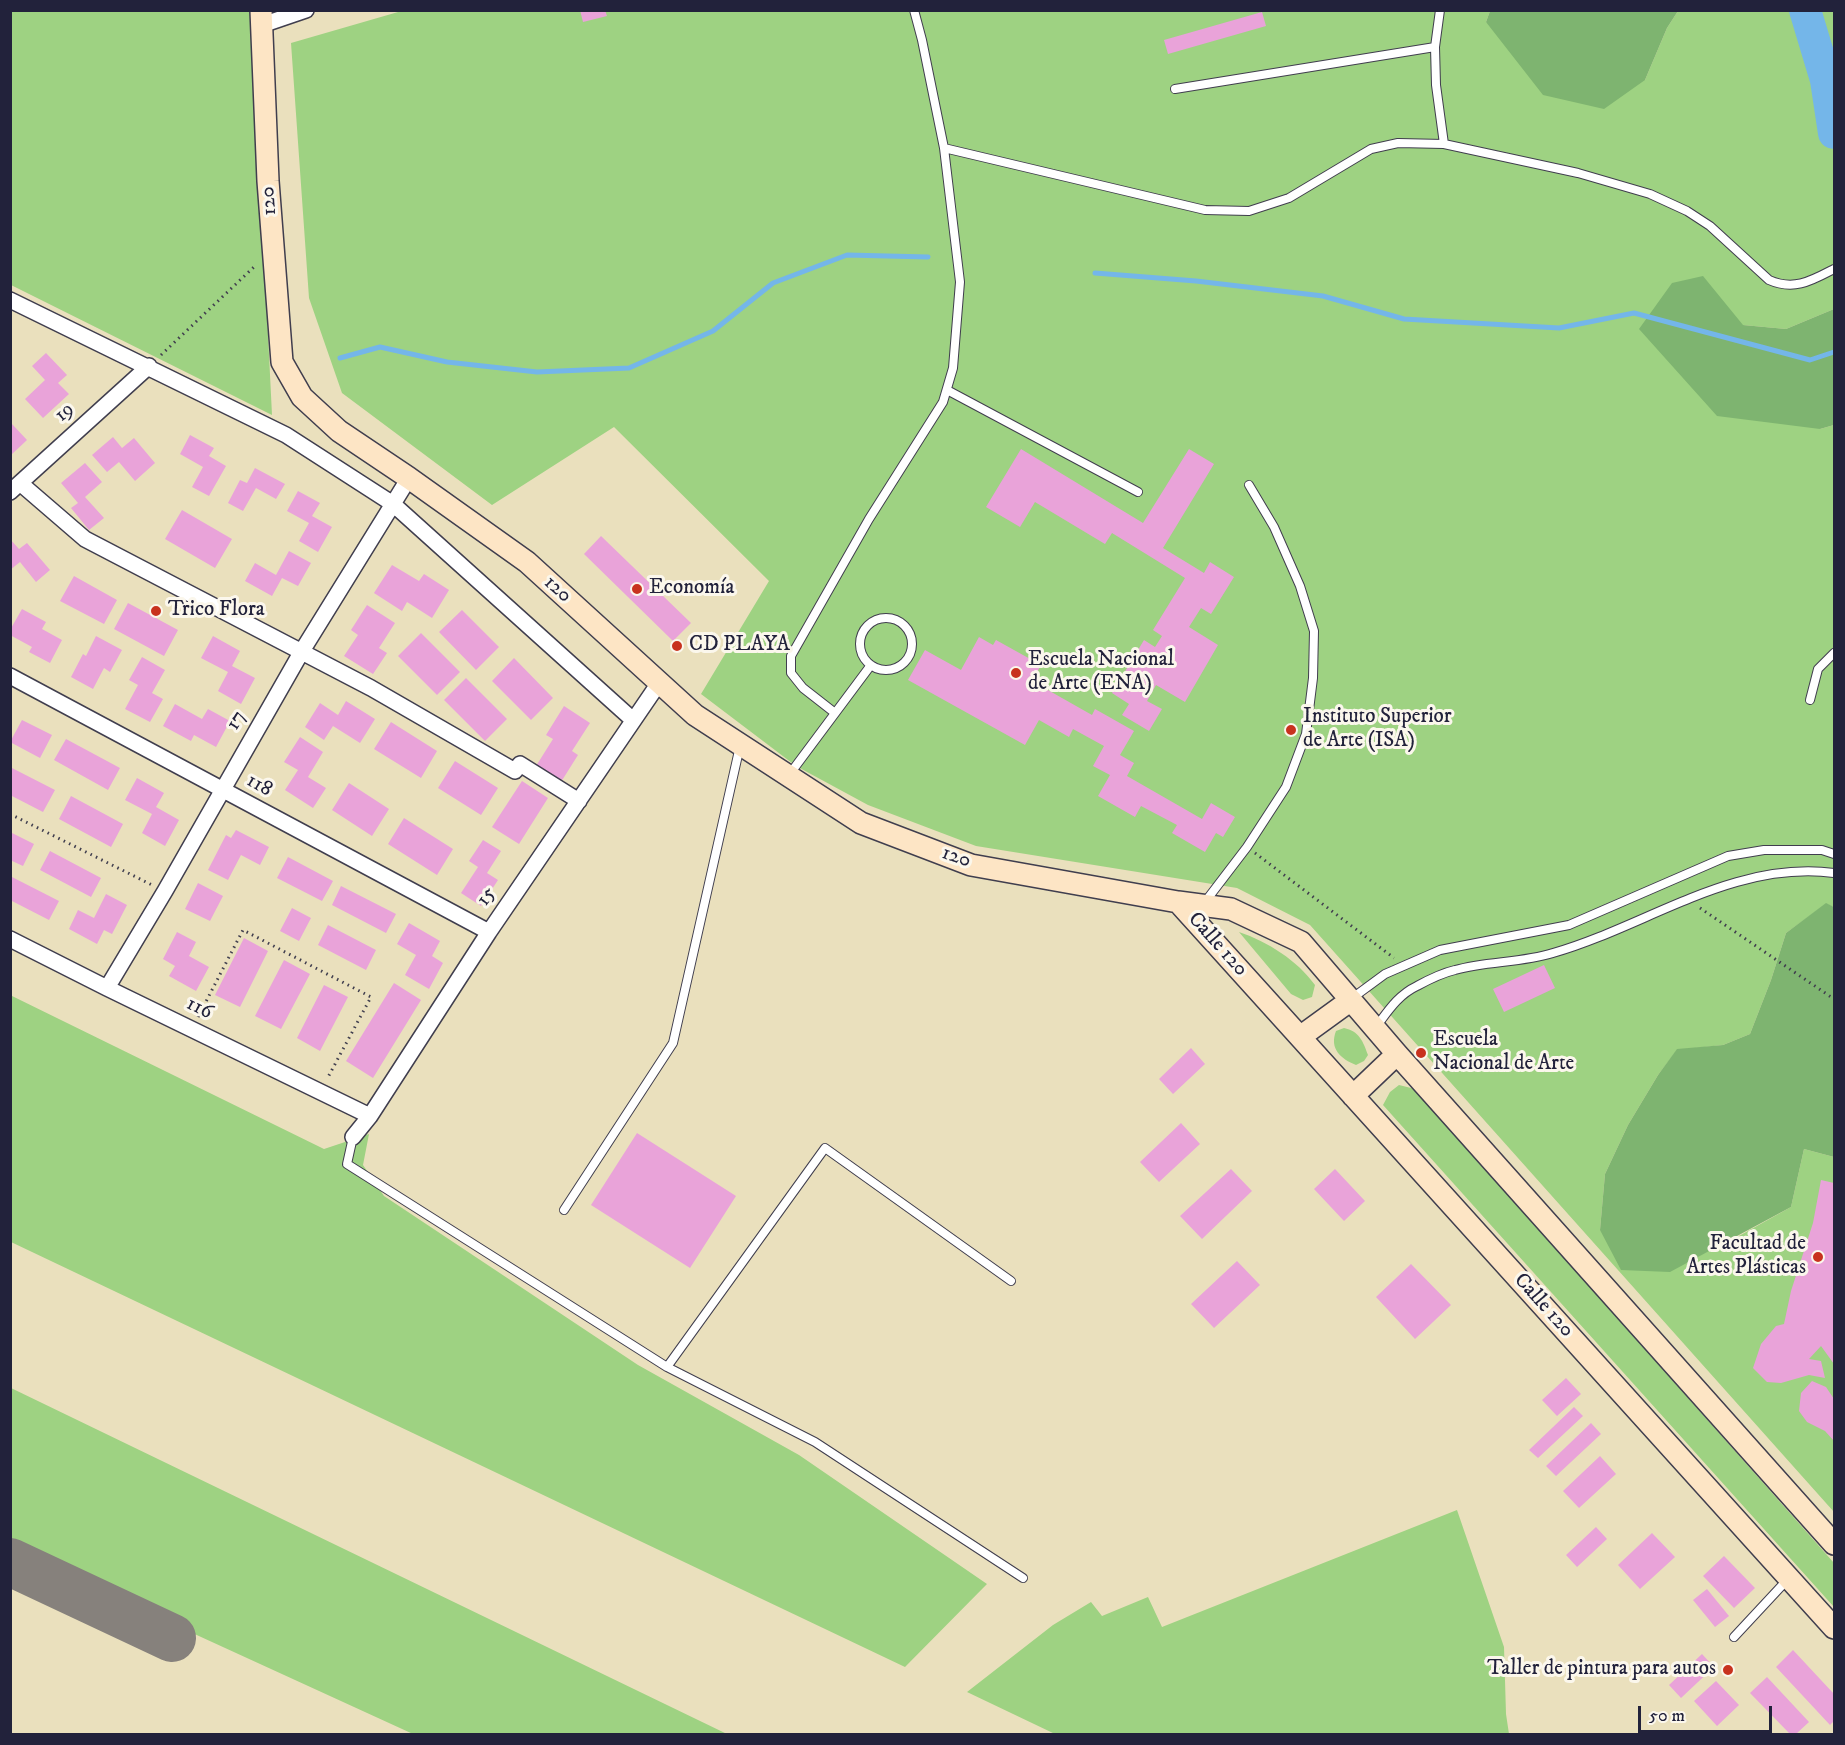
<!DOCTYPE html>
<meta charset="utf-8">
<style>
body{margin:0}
#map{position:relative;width:1845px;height:1745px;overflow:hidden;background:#eae0bd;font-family:"IM FELL DW Pica",serif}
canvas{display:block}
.frame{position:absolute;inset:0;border:12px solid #22223b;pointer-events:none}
.scale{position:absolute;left:1638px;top:1706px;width:134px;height:27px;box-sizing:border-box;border:3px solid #22223b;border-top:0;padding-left:8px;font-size:18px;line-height:21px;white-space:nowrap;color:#22223b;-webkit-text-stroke:4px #fbf7ec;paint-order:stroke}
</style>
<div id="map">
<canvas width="1845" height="1745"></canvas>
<div class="frame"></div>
<div class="scale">50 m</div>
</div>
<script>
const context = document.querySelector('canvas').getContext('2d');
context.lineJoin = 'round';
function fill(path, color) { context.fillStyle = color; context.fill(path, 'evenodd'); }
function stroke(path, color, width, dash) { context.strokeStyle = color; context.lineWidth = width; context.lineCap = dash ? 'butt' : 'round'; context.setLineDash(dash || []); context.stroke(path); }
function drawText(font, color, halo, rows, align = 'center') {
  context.font = font + ' "IM FELL DW Pica",serif'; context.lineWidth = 6; context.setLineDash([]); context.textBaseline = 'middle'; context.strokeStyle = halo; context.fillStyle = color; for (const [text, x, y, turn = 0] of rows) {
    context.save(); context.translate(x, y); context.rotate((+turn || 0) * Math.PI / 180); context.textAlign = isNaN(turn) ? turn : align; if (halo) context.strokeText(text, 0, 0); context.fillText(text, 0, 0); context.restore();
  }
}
const green = new Path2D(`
 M405,10L1490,11L1486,22L1645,80L1667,28L1678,11H1834V309L1786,329L1743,325L1820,429L1834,425V907L1826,904L1786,933L1771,980L1750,1034L1723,1045L1677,1050L1658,1075L1628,1125L1605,1174L1600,1230L1712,1251L1791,1207L1804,1149L1834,1157V1512L1310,925L1237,888L976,846L868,805L796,766L701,694L769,581L614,427L492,505L342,393L309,298L291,43Z
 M10,11H252L272,415L11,285Z
 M1239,932C1268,942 1297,960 1315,985L1312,997L1303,1000L1291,994Z
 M10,995L324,1149L369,1134L363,1165L384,1196L638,1365L799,1455L987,1584L905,1667L11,1242Z
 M1344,1028C1359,1031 1363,1041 1368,1055L1364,1061L1356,1065C1341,1059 1329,1049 1336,1031Z
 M1399,1085L1415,1089L1834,1563V1607L1383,1105L1390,1092Z
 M10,1388H11L727,1734H413L11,1550Z
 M1457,1510L1504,1647L1506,1714L1509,1734H1055L967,1692L1053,1625L1091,1602L1102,1616L1148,1597L1162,1627Z`);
const forest = new Path2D(`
 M1490,11V10L1678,11L1667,28L1645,80L1604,109L1543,95L1486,22Z
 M1703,276L1743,325L1786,329L1834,309V425L1820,429L1717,416L1639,329L1672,283Z
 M1826,903L1834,907V1157L1804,1149L1791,1207L1670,1272L1621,1270L1600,1230L1605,1174L1628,1125L1658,1075L1677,1049L1723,1045L1750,1034L1771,980L1786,933Z`);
const stream = new Path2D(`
 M1095,273L1196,281L1323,296L1404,319L1559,328L1634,313L1810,360L1834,352
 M340,358L380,347L447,362L537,372L629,368L713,331L773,283L847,255L928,257`);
const river = new Path2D(`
 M1805,10L1826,80L1834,133`);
const taxiway = new Path2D(`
 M10,1562L172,1638`);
const building = new Path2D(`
 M580,10H605L607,16L583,22Z
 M1262,12L1266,26L1168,54L1164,40Z
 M46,353L67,375L58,383L69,394L43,418L25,399L45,380L32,366Z
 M12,424L27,440L10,456V425Z
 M190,435L214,448L209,456L226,466L209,496L192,487L203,467L180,454Z
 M113,437L122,448L134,438L155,463L135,481L119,462L107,472L92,455Z
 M1021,449L1143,523L1189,449L1214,464L1163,548L1204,573L1210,562L1234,577L1211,614L1201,608L1189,627L1218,645L1185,702L1156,685L1147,701L1162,709L1149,731L1122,715L1129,704L1112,693L1144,640L1155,647L1162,636L1153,630L1185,578L1112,533L1105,544L1035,502L1020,527L986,507Z
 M85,463L102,482L85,497L104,518L89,530L71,508L78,503L61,483Z
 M255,468L285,484L276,499L256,488L243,511L228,503L240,480L247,483Z
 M298,491L320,503L312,516L332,527L318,552L299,541L309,523L287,511Z
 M182,510L232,539L215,568L165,539Z
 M601,536L691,623L673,641L584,554Z
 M10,539L19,549L27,543L50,570L36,582L20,562L10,570Z
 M289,551L311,563L298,586L282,578L272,596L245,581L255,563L276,575Z
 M392,565L419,581L424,574L449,590L432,618L407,602L402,611L374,593Z
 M74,576L117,600L104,624L60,601Z
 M128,603L178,630L164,656L114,629Z
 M367,605L395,623L379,648L387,653L373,674L344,656L358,635L351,630Z
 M22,609L46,622L42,629L62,640L50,663L29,652L32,647L10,635V630Z
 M462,610L499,647L476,670L439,632Z
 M421,633L460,672L437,695L398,656Z
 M96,636L122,650L110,672L104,668L93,689L71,677L83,654L86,656Z
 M213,636L240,651L232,666L255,678L241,704L218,691L228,672L201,658Z
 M979,637L993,645L996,640L1041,665L1032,681L1092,715L1095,709L1134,731L1120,755L1134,763L1127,776L1202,819L1211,803L1235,817L1223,837L1216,833L1205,852L1172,833L1177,825L1141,806L1135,817L1098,796L1110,775L1093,766L1104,746L1073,729L1069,737L1039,720L1025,745L908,680L925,650L961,670Z
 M142,657L165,670L152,693L163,699L150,722L125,709L138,685L129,680Z
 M514,658L553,698L531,720L492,681Z
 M466,678L507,719L485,741L444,700Z
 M346,701L375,719L360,743L333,726L324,740L305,727L320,703L338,715Z
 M175,704L202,719L208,709L230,721L216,747L194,735L191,741L163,726Z
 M564,706L590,723L572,751L578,755L561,782L536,766L553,739L546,735Z
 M22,720L52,735L40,758L10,742Z
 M391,722L437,751L421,778L374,749Z
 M300,737L323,752L308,777L326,788L313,808L285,790L298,770L284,762Z
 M66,739L120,768L108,790L54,760Z
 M455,761L498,788L481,815L438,788Z
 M10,767L55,790L43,812L10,795Z
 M137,778L164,793L156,807L179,820L165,846L142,833L152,814L125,800Z
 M522,781L548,798L519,844L492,827Z
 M349,783L389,809L372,836L332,810Z
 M71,796L123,824L111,847L59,819Z
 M404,818L453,849L437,875L388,844Z
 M236,830L269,847L260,865L241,855L228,880L208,870L226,835L231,838Z
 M10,832L34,844L23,866L10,860Z
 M483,840L501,851L487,873L498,880L481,906L461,893L478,867L469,861Z
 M50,851L101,878L91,897L40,870Z
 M288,857L333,881L322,901L277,878Z
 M10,876L59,901L49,920L10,900Z
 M198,883L223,896L210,921L185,909Z
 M341,886L396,914L386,933L332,905Z
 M106,894L127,905L112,934L104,930L97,944L69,929L78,910L94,918Z
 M292,908L311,918L299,941L280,931Z
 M409,923L440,941L432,956L443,963L429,989L405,975L416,955L397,944Z
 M328,925L376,950L366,970L318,945Z
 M177,932L196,942L189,956L209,967L196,991L169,976L175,966L163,959Z
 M244,938L268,951L240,1007L215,995Z
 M284,960L310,974L281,1029L255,1016Z
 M1544,965L1555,988L1504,1012L1493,989Z
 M394,983L421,1000L373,1078L346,1061Z
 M324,985L348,997L320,1051L297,1038Z
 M1191,1048L1205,1064L1173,1094L1159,1079Z
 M1181,1123L1200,1144L1159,1182L1140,1162Z
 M637,1133L736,1196L690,1268L591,1205Z
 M1231,1169L1252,1191L1202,1239L1180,1216Z
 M1335,1169L1365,1201L1344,1221L1314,1189Z
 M1821,1180L1834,1183V1364L1821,1346L1809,1359L1821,1361L1825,1378L1809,1375L1781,1383L1767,1382L1753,1368L1761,1344L1776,1326L1784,1324L1791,1291L1813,1223Z
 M1237,1261L1260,1285L1214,1328L1191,1304Z
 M1411,1264L1451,1305L1415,1339L1376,1297Z
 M1566,1378L1581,1394L1557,1416L1542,1400Z
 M1812,1381L1826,1387L1834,1399V1441L1825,1431L1807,1422L1799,1411L1801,1393Z
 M1574,1407L1583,1416L1538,1458L1529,1450Z
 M1591,1423L1601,1434L1556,1476L1546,1466Z
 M1600,1456L1616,1474L1579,1508L1563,1491Z
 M1596,1527L1607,1539L1577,1567L1566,1555Z
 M1652,1533L1675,1557L1640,1589L1618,1565Z
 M1724,1556L1755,1588L1734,1608L1703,1576Z
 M1707,1589L1729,1616L1715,1627L1693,1600Z
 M1793,1650L1834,1694V1721L1830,1725L1776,1667Z
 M1702,1654L1714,1667L1681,1698L1669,1685Z
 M1767,1677L1809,1722L1796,1734H1790L1750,1693Z
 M1716,1681L1739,1705L1717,1726L1694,1701Z`);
const path = new Path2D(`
 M161,355L256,265
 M10,814L152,885
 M1255,853L1394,958
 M1700,908L1834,999
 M198,1017L243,930L371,997L327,1079`);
const lane = new Path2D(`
 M1440,10L1435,47L1436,85L1444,144
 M1175,89L1435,47
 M944,148L1205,210L1249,211L1289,198L1371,149L1398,143L1444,144L1578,173L1650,194L1687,211L1710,226L1769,280C1794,291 1811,281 1834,269
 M947,390L1138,492
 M860 644a26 26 0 1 1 52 0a26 26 0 1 1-52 0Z
 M1810,700L1818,669L1834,653
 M835,713L803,688L791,673V656L869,519L943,402L953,368L960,282L944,148L922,40L914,10
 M789,775L871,665
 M1205,902L1247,847L1286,787L1306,734L1313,678L1314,631L1300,586L1274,527L1249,485
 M1351,999L1385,974L1440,950L1569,925L1728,856L1764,850H1822L1834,854
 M1376,1027C1388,1011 1398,995 1417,986C1428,980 1442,973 1455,970C1487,961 1521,963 1553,953C1647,926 1733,860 1834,873
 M353,1137L347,1164L667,1367L815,1442L1023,1578
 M564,1210L673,1043L740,746
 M667,1367L825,1148L1011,1281
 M1734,1637L1788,1579`);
const street = new Path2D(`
 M262,25L306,10
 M10,300L286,435L393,504L633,720
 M20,483L85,539L371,688L515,771L520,764L579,801
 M10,492L149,366
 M10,676L489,932
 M10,939L107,988L370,1116
 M107,988L165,891L302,651L409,478
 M353,1137L370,1116L489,932L659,683`);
const secondary = new Path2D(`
 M261,10L268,181L282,362L302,397L339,431L409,478L527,562L695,715L861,823L971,865L1178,902L1231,909L1301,942L1397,1054L1834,1544
 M1178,902L1834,1628
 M1300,1037L1351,1000
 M1353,1096L1397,1054`);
const markers = [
 [637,589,6,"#c8321e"],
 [156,611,6,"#c8321e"],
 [677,646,6,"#c8321e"],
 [1016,673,6,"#c8321e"],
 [1291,730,6,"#c8321e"],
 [1421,1053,6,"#c8321e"],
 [1818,1257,6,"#c8321e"],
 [1728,1670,6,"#c8321e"]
];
const streetNames = [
 ["120",270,201,-94],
 ["19",65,413,-42],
 ["120",557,590,42],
 ["17",237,721,-60],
 ["118",259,786,28],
 ["120",956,858,19],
 ["15",487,897,-55],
 ["Calle 120",1217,945,48],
 ["116",199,1009,26],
 ["Calle 120",1543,1306,48]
];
const poiNames = [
 ["Economía",649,589],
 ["Trico Flora",168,611],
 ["CD PLAYA",689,646],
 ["Escuela Nacional",1028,661],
 ["de Arte (ENA)",1028,685],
 ["Instituto Superior",1303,718],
 ["de Arte (ISA)",1303,742],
 ["Escuela",1433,1041],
 ["Nacional de Arte",1433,1065],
 ["Facultad de",1806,1245,"right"],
 ["Artes Plásticas",1806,1269,"right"],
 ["Taller de pintura para autos",1716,1670,"right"]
];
fill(green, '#9ed282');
fill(forest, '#7eb470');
stroke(stream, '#74b6e9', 5);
stroke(river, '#74b6e9', 32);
stroke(taxiway, '#86817c', 48);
fill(building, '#e9a3d9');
stroke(lane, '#403e4e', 10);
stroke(street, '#403e4e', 18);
stroke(secondary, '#403e4e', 24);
stroke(path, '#403e4e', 3, [1.5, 4.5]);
stroke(lane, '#fff', 8);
stroke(street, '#fff', 15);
stroke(secondary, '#fde5c5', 21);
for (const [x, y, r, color] of markers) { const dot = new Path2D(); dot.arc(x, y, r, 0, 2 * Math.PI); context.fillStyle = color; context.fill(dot); stroke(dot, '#fbf7ec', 2); }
drawText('21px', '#22223b', '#fbf7ec', streetNames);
drawText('21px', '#22223b', '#fbf7ec', poiNames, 'left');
</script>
